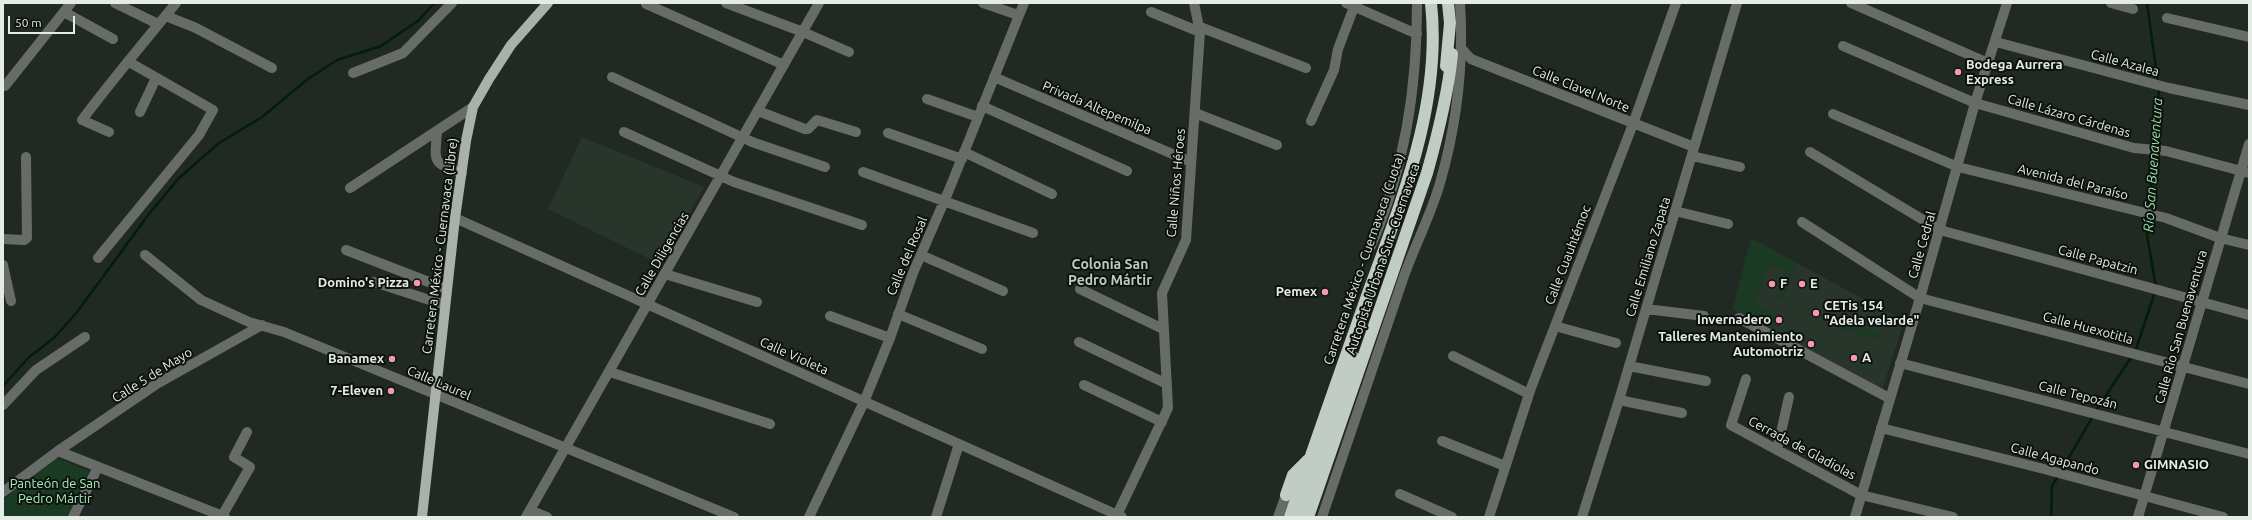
<!DOCTYPE html>
<meta charset="utf-8">
<style>
body{margin:0}
#map{position:relative;width:2252px;height:520px;overflow:hidden;background:#212923;font-family:Ubuntu,sans-serif}
canvas{display:block}
.frame{position:absolute;inset:0;border:4px solid #e5ebe7;pointer-events:none}
.scale{position:absolute;left:8px;top:16px;width:67px;height:18px;box-sizing:border-box;border:2px solid #e5ebe7;border-top:0;padding-left:5px;font-size:12px;line-height:14px;white-space:nowrap;color:#e5ebe7;-webkit-text-stroke:3px #0d110e;paint-order:stroke}
</style>
<div id="map">
<canvas width="2252" height="520"></canvas>
<div class="frame"></div>
<div class="scale">50 m</div>
</div>
<script>
const context = document.querySelector('canvas').getContext('2d');
context.lineJoin = 'round';
function fill(path, color) { context.fillStyle = color; context.fill(path, 'evenodd'); }
function stroke(path, color, width, dash) { context.strokeStyle = color; context.lineWidth = width; context.lineCap = dash ? 'butt' : 'round'; context.setLineDash(dash || []); context.stroke(path); }
function drawText(font, color, halo, rows, align = 'center') {
  context.font = font + ' Ubuntu,sans-serif'; context.lineWidth = 4; context.setLineDash([]); context.textBaseline = 'middle'; context.strokeStyle = halo; context.fillStyle = color; for (const [text, x, y, turn = 0] of rows) {
    context.save(); context.translate(x, y); context.rotate((+turn || 0) * Math.PI / 180); context.textAlign = isNaN(turn) ? turn : align; if (halo) context.strokeText(text, 0, 0); context.fillText(text, 0, 0); context.restore();
  }
}
const built = new Path2D(`
 M582,137L704,187L662,265L548,209Z
 M1751,238L1904,321L1882,391L1733,309Z`);
const green = new Path2D(`
 M1751,238L1775,251V254L1796,262L1792,273L1771,265L1768,267L1754,305L1777,313L1771,330L1733,309Z
 M1786,273L1791,275L1783,300L1778,298Z
 M1838,319L1880,333L1878,340L1836,327Z
 M55,457L93,473L71,517H3V500Z`);
const stream = new Path2D(`
 M2147,3L2158,83
 M2155,146L2159,88
 M2149,210L2154,151
 M2148,217L2147,235L2156,287
 M2135,352L2155,292
 M3,386L28,358L55,337L77,312L149,214L178,179L219,143L262,117L308,79L337,60L381,46L419,20L434,3
 M2095,412L2132,356
 M2061,471L2093,416
 M2051,517L2052,486L2059,475`);
const minor = new Path2D(`
 M115,3L158,24
 M726,3L803,32L849,52
 M983,3L1018,15
 M1346,3L1417,34
 M1851,3L1988,63
 M2111,3L2133,9
 M646,4L784,65
 M64,12L113,39
 M1151,12L1200,32
 M166,16L196,28L272,68
 M2167,18L2249,37
 M1200,27L1306,68
 M1996,42L2169,88L2249,105
 M1843,46L1975,103L2134,148L2166,151L2249,173
 M1462,49L1471,59L1694,147
 M353,73L403,53L452,3
 M612,77L752,142L825,167
 M994,77L1191,162
 M3,86H5L71,3
 M927,99L978,117
 M982,106L1127,171
 M758,111L805,129H808L817,120L856,132
 M140,112L156,78
 M1195,113L1277,145
 M1833,114L1958,167L2166,218L2220,238L2249,245
 M1311,121L1334,70L1338,49L1354,7
 M437,131C435,162 431,163 462,173
 M109,132L82,120C112,80 144,42 176,3
 M624,132L734,182L862,225
 M888,133L962,159
 M964,152L1052,194
 M1810,152L1940,230L2249,315
 M1692,156L1740,167
 M863,172L1033,233
 M350,188L473,107
 M1675,211L1728,224
 M455,218L1122,517
 M1802,222L1920,298L2249,384
 M3,239L24,240L27,238L26,157
 M1371,246C1405,167 1417,89 1417,3
 M346,250L447,289
 M145,255L201,300L249,322L284,332L734,517
 M921,255L1003,291
 M98,258L199,135L213,110L129,62
 M3,265L11,301
 M665,274L757,302
 M374,282L445,305
 M1080,289L1163,329
 M1646,309L1704,316
 M898,314L982,349
 M830,316L890,338
 M1739,318L1889,398
 M1555,326L1616,343
 M1079,342L1167,384
 M1453,356L1529,394
 M1900,363L2249,454
 M1629,366L1706,381
 M610,372L770,424
 M1746,379L1731,425L1861,495L1953,517
 M1084,385L1162,422
 M1619,400L1682,413
 M3,405L36,370L85,337
 M1881,428L2044,469L2223,517
 M1442,441L1505,466
 M1777,450L1789,397
 M58,451L155,385L262,325
 M1400,494L1452,517
 M530,510L547,517
 M222,516L250,467L234,457L247,432
 M73,517L98,467
 M526,517L819,3
 M809,517L864,402L890,338L913,273L949,190L1024,3
 M936,517L959,444
 M1116,517L1168,408L1162,293L1186,240L1200,32L1194,3
 M1278,517L1286,495
 M1322,517C1349,438 1376,358 1403,279C1414,247 1431,215 1440,183C1457,124 1464,64 1460,3
 M1489,517L1531,388L1633,124L1676,3
 M1582,517L1619,400L1737,3
 M2138,517L2249,144`);
const tertiary = new Path2D(`
 M3,492L58,451L225,517
 M1855,517L1920,298L1975,103L2007,3`);
const primary = new Path2D(`
 M422,517L455,218L466,141L473,107L489,79L511,45L548,3`);
const motorway = new Path2D(`
 M1446,66L1450,23L1448,3
 M1286,495L1293,475L1308,460
 M1290,517C1315,443 1341,370 1367,296C1401,202 1442,105 1431,3
 M1300,517L1354,358`);
const motorwayBridge = new Path2D(`
 M1308,517L1427,173C1438,134 1448,95 1452,54`);
const markers = [
 [1958,72,4,"#f19ab1"],
 [417,283,4,"#f19ab1"],
 [1772,284,4,"#f19ab1"],
 [1802,284,4,"#f19ab1"],
 [1325,292,4,"#f19ab1"],
 [1816,313,4,"#f19ab1"],
 [1779,320,4,"#f19ab1"],
 [1811,344,4,"#f19ab1"],
 [1854,358,4,"#f19ab1"],
 [392,359,4,"#f19ab1"],
 [391,391,4,"#f19ab1"],
 [2136,465,4,"#f19ab1"]
];
const streetNames = [
 ["Calle Azalea",2125,63,15],
 ["Calle Clavel Norte",1581,89,22],
 ["Privada Altepemilpa",1097,108,23],
 ["Calle Lázaro Cárdenas",2069,116,16],
 ["Avenida del Paraíso",2073,182,14],
 ["Calle Niños Héroes",1176,183,-85],
 ["Calle Cedral",1922,245,-74],
 ["Carretera México - Cuernavaca (Libre)",440,246,-83],
 ["Calle Diligencias",662,254,-60],
 ["Calle Cuauhtémoc",1568,255,-69],
 ["Calle del Rosal",907,256,-67],
 ["Calle Emiliano Zapata",1648,257,-73],
 ["Carretera México - Cuernavaca (Cuota)",1364,259,-71],
 ["Autopista Urbana Sur - Cuernavaca",1383,259,-71],
 ["Calle Papatzin",2098,260,15],
 ["Calle Río San Buenaventura",2181,327,-74],
 ["Calle Huexotitla",2088,328,15],
 ["Calle Violeta",794,356,24],
 ["Calle 5 de Mayo",152,375,-32],
 ["Calle Laurel",439,383,23],
 ["Calle Tepozán",2078,395,14],
 ["Cerrada de Gladiolas",1802,448,28],
 ["Calle Agapando",2055,459,15]
];
const poiNames = [
 ["Bodega Aurrera",1966,65],
 ["Express",1966,80],
 ["Domino's Pizza",409,283,"right"],
 ["F",1780,284],
 ["E",1810,284],
 ["Pemex",1317,292,"right"],
 ["CETis 154",1824,306],
 ["\"Adela velarde\"",1824,321],
 ["Invernadero",1771,320,"right"],
 ["Talleres Mantenimiento",1803,337,"right"],
 ["Automotriz",1803,352,"right"],
 ["A",1862,358],
 ["Banamex",384,359,"right"],
 ["7-Eleven",383,391,"right"],
 ["GIMNASIO",2144,465]
];
const parkNames = [
 ["Panteón de San",55,484],
 ["Pedro Mártir",55,499]
];
const waterNames = [
 ["Río San Buenaventura",2153,165,-86]
];
const neighbourhoodNames = [
 ["Colonia San",1110,264],
 ["Pedro Mártir",1110,280]
];
fill(built, '#27352b');
fill(green, '#1a3a24');
stroke(stream, '#001e08', 2.5);
stroke(minor, '#676c68', 10);
stroke(tertiary, '#676c68', 10);
stroke(primary, '#a8b1aa', 10);
stroke(motorway, '#c1cdc4', 12);
stroke(motorwayBridge, '#c1cdc4', 12);
for (const [x, y, r, color] of markers) { const dot = new Path2D(); dot.arc(x, y, r, 0, 2 * Math.PI); context.fillStyle = color; context.fill(dot); stroke(dot, '#0d110e', 1.5); }
drawText('13px', '#e5ebe7', '#0d110e', streetNames);
drawText('bold 13px', '#e5ebe7', '#0d110e', poiNames, 'left');
drawText('13px', '#a6efba', '#0d110e', parkNames);
drawText('italic 14px', '#95dea9', '#0d110e', waterNames);
drawText('bold 14px', '#bec9c0', '#0d110e', neighbourhoodNames);
</script>
